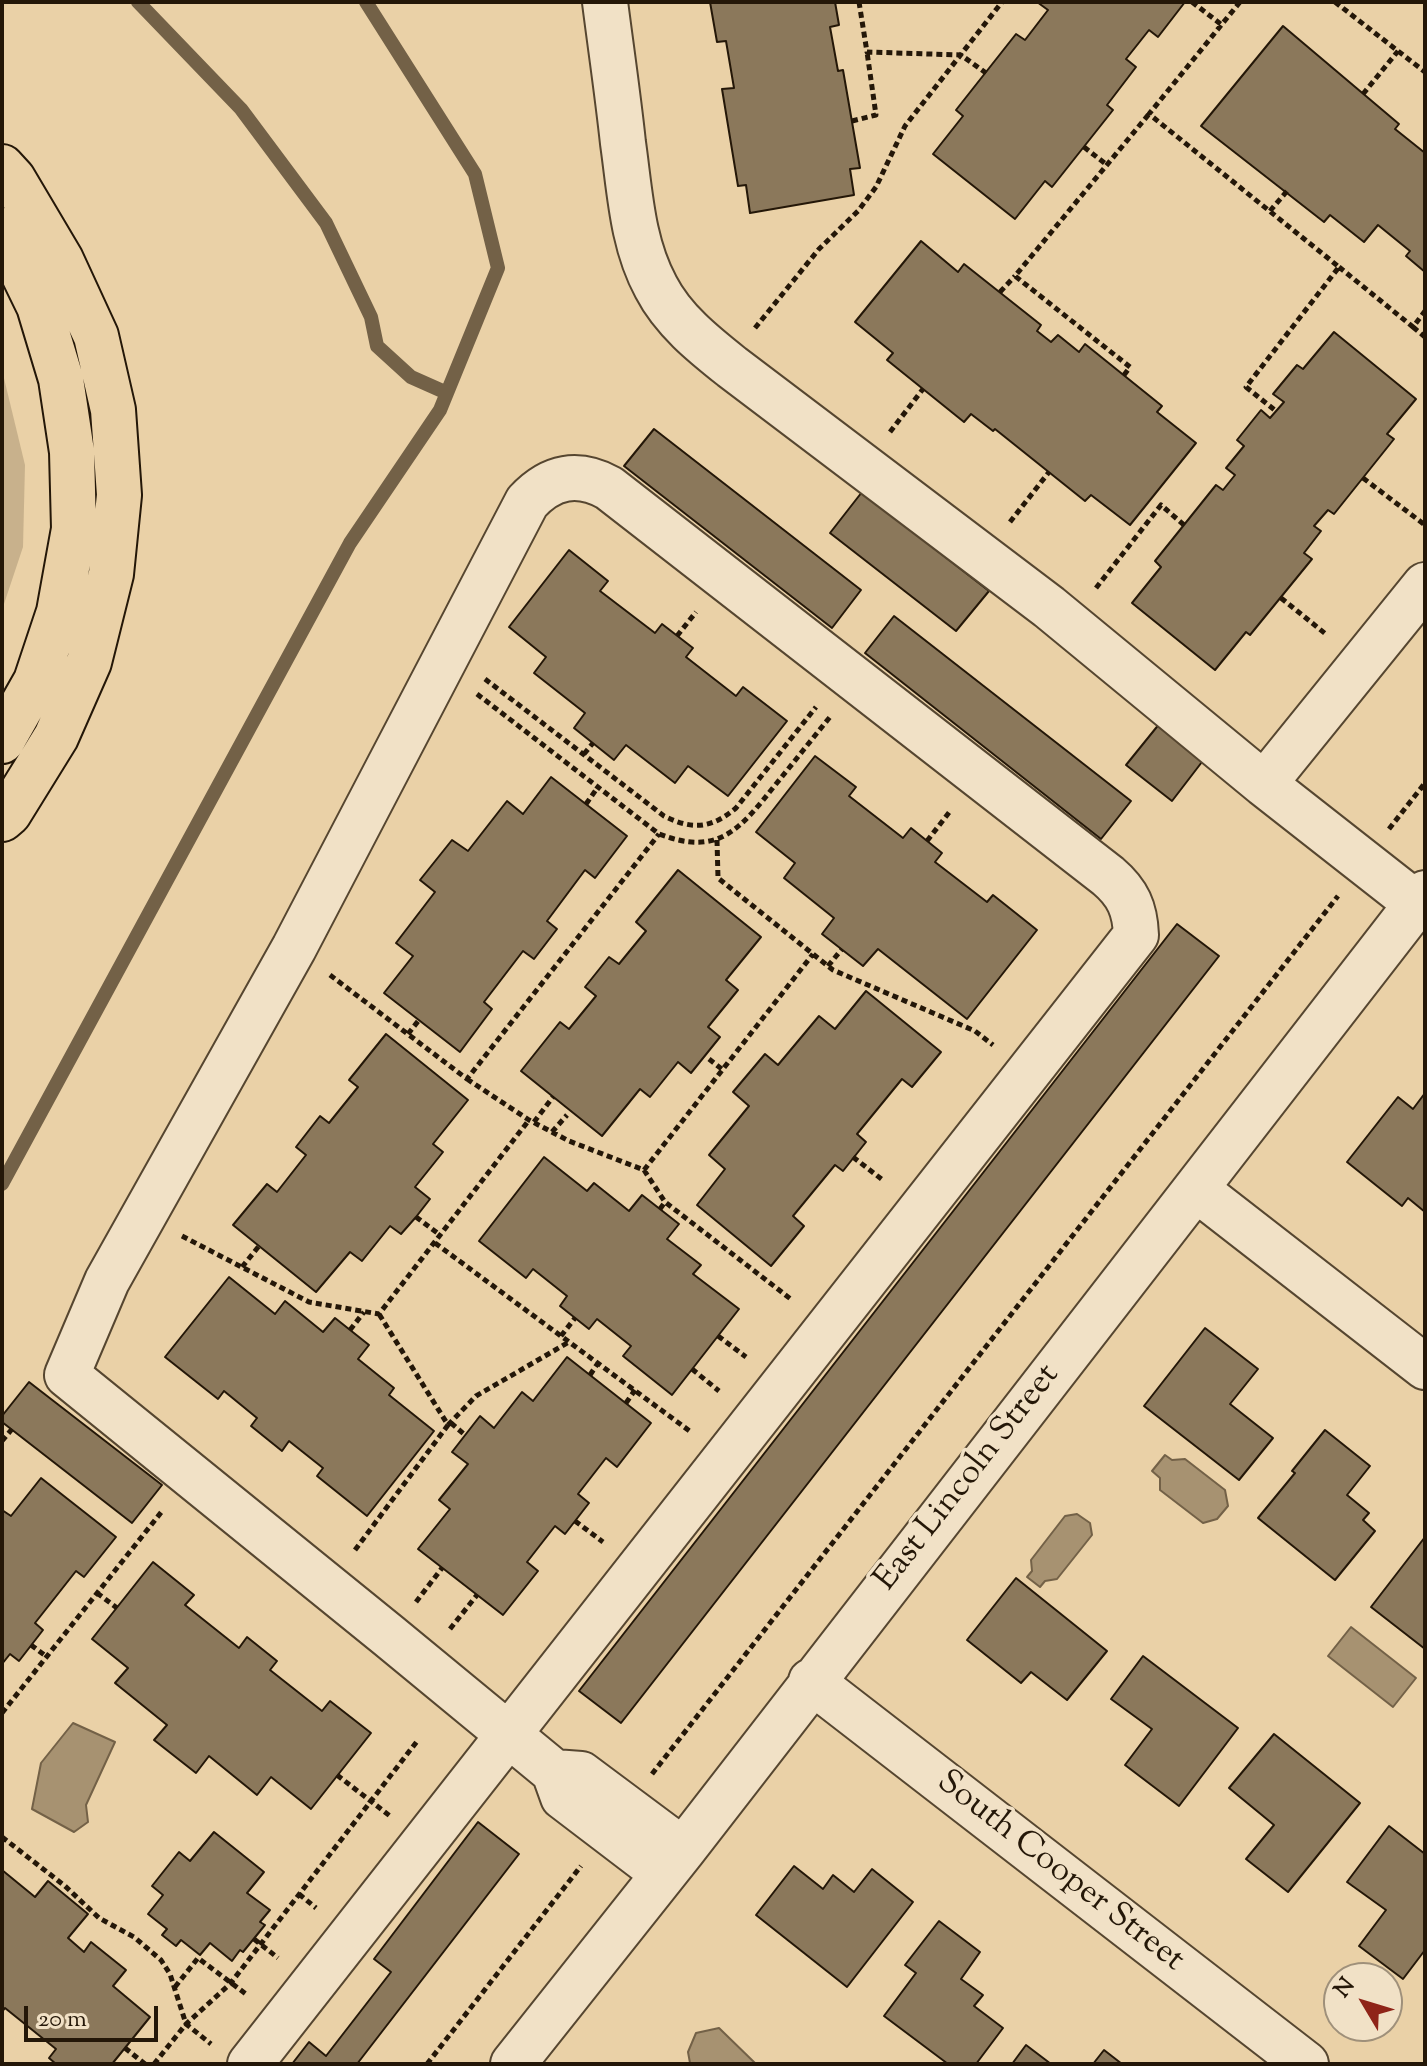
<!DOCTYPE html>
<style>
body{margin:0}
#map{position:relative;width:1427px;height:2066px;overflow:hidden;background:#ead1a7;font-family:"Sorts Mill Goudy",serif}
canvas{display:block}
.frame{position:absolute;inset:0;border:4px solid #241708;pointer-events:none}
.north{position:absolute;left:1323px;top:1962px;width:80px;height:80px;box-sizing:border-box;background:#f1e1c6;border:2px solid #9f907a;border-radius:50%;rotate:308deg;font-size:22px;font-weight:700;line-height:32px;text-align:center;color:#241708}
.north::after{content:'';display:block;margin:auto;width:28px;height:36px;background:#8f2418;clip-path:polygon(50% 0,100% 100%,50% 72%,0 100%)}
.scale{position:absolute;left:24px;top:2006px;width:134px;height:36px;box-sizing:border-box;border:4px solid #241708;border-top:0;padding-left:10px;font-size:24px;line-height:28px;white-space:nowrap;color:#241708;-webkit-text-stroke:6px #f1e1c6;paint-order:stroke}
</style>
<div id="map">
<canvas width="1427" height="2066"></canvas>
<div class="frame"></div>
<div class="north">N</div>
<div class="scale">20 m</div>
</div>
<script>
const context = document.querySelector('canvas').getContext('2d');
context.lineJoin = 'round';
function fill(path, color) { context.fillStyle = color; context.fill(path, 'evenodd'); }
function stroke(path, color, width, dash) { context.strokeStyle = color; context.lineWidth = width; context.lineCap = dash ? 'butt' : 'round'; context.setLineDash(dash || []); context.stroke(path); }
function drawText(font, color, halo, rows, align = 'center') {
  context.font = font + ' "Sorts Mill Goudy",serif'; context.lineWidth = 7; context.setLineDash([]); context.textBaseline = 'middle'; context.strokeStyle = halo; context.fillStyle = color; for (const [text, x, y, turn = 0] of rows) {
    context.save(); context.translate(x, y); context.rotate((+turn || 0) * Math.PI / 180); context.textAlign = isNaN(turn) ? turn : align; if (halo) context.strokeText(text, 0, 0); context.fillText(text, 0, 0); context.restore();
  }
}
const green = new Path2D(`
 M2,370L25,465L23,547L2,610Z`);
const water = new Path2D(`
 M1165,1455L1172,1460L1185,1459L1225,1490L1228,1506L1217,1519L1203,1523L1160,1490V1478L1152,1471Z
 M1077,1514L1090,1523L1092,1535L1057,1579L1045,1581L1040,1587L1027,1577L1032,1571L1031,1560L1065,1516Z
 M1351,1627L1416,1678L1393,1707L1328,1656Z
 M73,1723L115,1742L86,1805L88,1822L74,1832L32,1809L41,1763Z
 M719,2028L756,2064L690,2063L688,2052L696,2033Z`);
const stream = new Path2D(`
 M138,2L241,109L326,223L371,317L377,346L411,377L447,393
 M2,1184L350,543L440,410L498,268L475,174L366,2`);
const building = new Path2D(`
 M710,2H835L839,25L830,27L838,71L843,70L860,168L850,169L854,195L750,213L746,185L738,186L722,89L734,88L726,41L717,42Z
 M1037,2H1185L1158,37L1149,30L1126,59L1136,67L1107,105L1113,110L1052,187L1045,181L1015,219L933,154L963,116L956,110L1016,34L1025,40L1048,10Z
 M1283,26L1399,124L1395,129L1425,153V272L1406,256L1410,251L1378,225L1364,242L1330,215L1324,222L1201,126Z
 M921,241L958,272L964,264L1041,325L1037,331L1051,342L1058,335L1079,352L1085,344L1162,406L1157,412L1196,443L1130,525L1091,495L1085,501L995,429L993,431L971,414L964,422L887,360L893,353L855,322Z
 M1334,332L1416,399L1387,434L1394,439L1334,514L1328,510L1314,526L1321,531L1304,553L1312,559L1250,635L1246,632L1215,670L1132,603L1161,567L1155,561L1216,485L1223,490L1235,475L1226,468L1244,446L1237,440L1261,410L1270,418L1284,402L1273,394L1297,365L1303,369Z
 M654,429L861,590L832,628L624,466Z
 M862,492L989,591L956,631L830,533Z
 M569,550L608,581L600,591L655,633L662,624L693,648L686,657L736,696L743,687L787,721L728,796L688,766L675,783L626,745L614,760L574,728L585,713L534,673L546,657L509,627Z
 M894,616L1131,801L1101,839L865,653Z
 M1160,723L1205,758L1172,801L1126,765Z
 M815,756L856,787L849,796L903,838L911,828L942,853L935,862L987,902L993,895L1037,930L967,1019L878,949L863,966L822,934L834,918L784,878L795,863L756,832Z
 M551,777L627,836L595,878L585,870L547,921L557,929L534,959L523,951L484,1002L492,1009L460,1052L384,993L413,956L396,943L435,892L420,880L452,840L468,851L507,801L523,814Z
 M678,870L761,937L726,980L738,990L708,1027L720,1037L691,1073L678,1062L650,1097L640,1089L602,1136L521,1071L560,1022L569,1029L596,996L585,987L609,957L619,964L646,931L636,922Z
 M1177,924L1219,956L621,1723L579,1691Z
 M866,991L941,1052L912,1087L902,1079L857,1134L866,1142L843,1171L835,1165L793,1216L804,1226L771,1266L697,1205L725,1169L709,1155L749,1106L733,1092L765,1054L778,1065L819,1016L835,1029Z
 M386,1034L468,1100L433,1144L443,1152L415,1187L430,1199L416,1217L401,1234L390,1226L362,1261L350,1252L316,1292L233,1225L267,1184L277,1192L306,1155L296,1147L320,1116L329,1123L358,1087L349,1080Z
 M1425,1093V1212L1408,1198L1402,1206L1347,1162L1398,1097L1413,1109Z
 M544,1157L587,1191L594,1183L629,1211L642,1195L679,1224L667,1239L701,1265L693,1274L739,1309L672,1395L623,1356L631,1346L597,1319L589,1329L560,1306L567,1296L533,1269L526,1278L479,1241Z
 M229,1277L275,1314L285,1301L323,1332L335,1318L369,1345L358,1359L394,1388L389,1395L434,1431L367,1516L317,1476L323,1468L289,1441L282,1451L251,1426L257,1418L224,1391L218,1399L165,1357Z
 M1205,1328L1258,1369L1230,1404L1273,1438L1239,1480L1144,1406Z
 M567,1357L651,1423L617,1467L606,1458L578,1494L589,1503L565,1534L555,1526L527,1562L538,1571L503,1615L418,1549L450,1509L439,1500L468,1464L452,1452L480,1416L494,1428L522,1392L533,1401Z
 M29,1382L162,1485L132,1523L2,1422V1416Z
 M1325,1430L1370,1466L1347,1495L1369,1513L1363,1520L1375,1531L1335,1580L1258,1518L1295,1473L1292,1471Z
 M41,1478L116,1537L84,1577L76,1571L35,1623L43,1630L19,1661L10,1654L2,1664V1510L11,1516Z
 M1425,1537V1649L1371,1607Z
 M153,1562L194,1595L185,1605L239,1648L247,1637L277,1661L270,1670L322,1711L330,1701L371,1733L311,1809L271,1777L257,1795L209,1756L196,1773L154,1740L167,1725L115,1683L128,1668L92,1639Z
 M1016,1578L1107,1651L1067,1700L1031,1672L1021,1683L967,1640Z
 M1143,1656L1238,1728L1179,1806L1125,1765L1152,1729L1111,1699Z
 M1274,1734L1360,1803L1288,1892L1246,1859L1274,1825L1229,1788Z
 M478,1822L519,1854L357,2064H292L309,2042L326,2056L391,1972L374,1959Z
 M1389,1826L1425,1854V1950L1403,1979L1359,1946L1386,1910L1347,1882Z
 M214,1832L264,1872L247,1893L270,1910L260,1922L265,1925L243,1952L240,1950L232,1961L210,1943L200,1955L181,1940L176,1946L162,1935L167,1929L148,1914L163,1895L152,1886L179,1852L190,1861Z
 M794,1866L823,1889L833,1875L854,1892L872,1869L913,1902L847,1987L756,1915Z
 M2,1870L35,1897L48,1881L88,1914L68,1938L84,1952L91,1942L126,1970L113,1986L150,2017L112,2064H56L49,2058L56,2049L5,2008L2,2012Z
 M939,1921L980,1952L961,1979L983,1995L974,2006L1003,2028L976,2064H948L884,2016L916,1973L905,1965Z
 M1026,2045L1051,2064H1012Z
 M1104,2050L1122,2064H1093Z`);
const path = new Path2D(`
 M859,2L867,52L961,55L986,73
 M1192,2L1222,25
 M1240,2L1149,114L1339,267L1246,387L1276,411
 M1335,2L1425,72
 M1363,94L1398,51
 M852,121L876,115L867,52
 M1084,147L1107,165
 M1270,211L1287,191
 M1339,267L1413,327L1425,311
 M1000,292L1015,276
 M1413,327L1425,337
 M755,328L819,249L858,211L876,187L905,126L1002,2
 M1124,375L1130,367L1015,276L1149,114
 M890,432L923,389
 M1363,478L1425,525
 M1010,522L1049,472
 M1096,588L1161,505L1184,525
 M1281,598L1327,635
 M677,636L696,612
 M485,679L664,816C692,830 711,829 736,808L816,707
 M477,694L659,834C719,857 740,829 776,784C794,762 812,739 830,717
 M584,754L593,743
 M586,804L598,787
 M1389,829L1425,783
 M717,840L718,878L833,970L975,1031L993,1045
 M927,841L951,810
 M828,966L842,949
 M330,975L467,1079L659,834
 M408,1034L419,1020
 M709,1059L723,1070
 M467,1079L529,1120L569,1141L644,1170L813,954
 M534,1122L553,1097
 M552,1132L567,1115
 M853,1157L884,1181
 M644,1170L665,1202L792,1300
 M660,1209L665,1202
 M416,1217L440,1235
 M182,1236L309,1302L379,1314L529,1120
 M435,1243L691,1432
 M242,1267L259,1246
 M350,1330L364,1312
 M561,1336L575,1318
 M718,1336L746,1357
 M692,1369L719,1391
 M590,1375L598,1363
 M626,1403L635,1390
 M451,1423L465,1435
 M448,1425L476,1396L569,1342
 M2,1441L12,1429
 M575,1521L603,1542
 M355,1550L448,1425L379,1314
 M97,1593L117,1608
 M416,1602L442,1568
 M450,1629L477,1595
 M31,1645L47,1657
 M2,1713L163,1510
 M652,1774L1338,896
 M337,1775L390,1816
 M2,1837L65,1886L99,1918L134,1937L161,1960L170,1974L186,2024L211,2044
 M299,1894L316,1908
 M254,1939L278,1958
 M175,1987L198,1958L246,1994
 M125,2048L145,2064
 M154,2064L186,2024L230,1984L418,1740
 M427,2064L581,1866`);
const minor = new Path2D(`
 M605,2C611,49 618,96 623,143C630,192 632,243 656,287C673,320 703,344 732,367L1049,607L1264,784L1417,904
 M1264,784L1425,585
 M1196,1189L1425,1367
 M811,1681L1306,2064
 M664,1874L563,1797L554,1772L581,1774L683,1850
 M250,2064C544,1687 840,1311 1136,935C1135,909 1128,893 1108,876L609,488C578,471 551,476 527,502L294,948L107,1281L67,1375L389,1636C444,1682 499,1727 554,1772
 M513,2064L683,1850L1425,893`);
const highway = new Path2D(`
 M2,167L13,179L61,260L96,336L113,410L119,495L111,574L89,662L56,737L9,813L2,819
 M2,230L39,306L61,379L72,452L74,529L59,612L36,681L2,741`);
const streetNames = [
 ["East Lincoln Street",969,1479,-52],
 ["South Cooper Street",1059,1873,38]
];
fill(green, '#c8b18c');
fill(water, '#a79271');
stroke(water, '#736147', 2);
stroke(stream, '#736147', 14);
fill(building, '#8b785b');
stroke(building, '#241708', 2);
stroke(minor, '#564630', 48);
stroke(highway, '#241708', 48);
stroke(path, '#241708', 5, [6, 4]);
stroke(minor, '#f1e1c6', 44);
stroke(highway, '#ead1a7', 44);
drawText('34px', '#241708', '#f1e1c6', streetNames);
</script>
